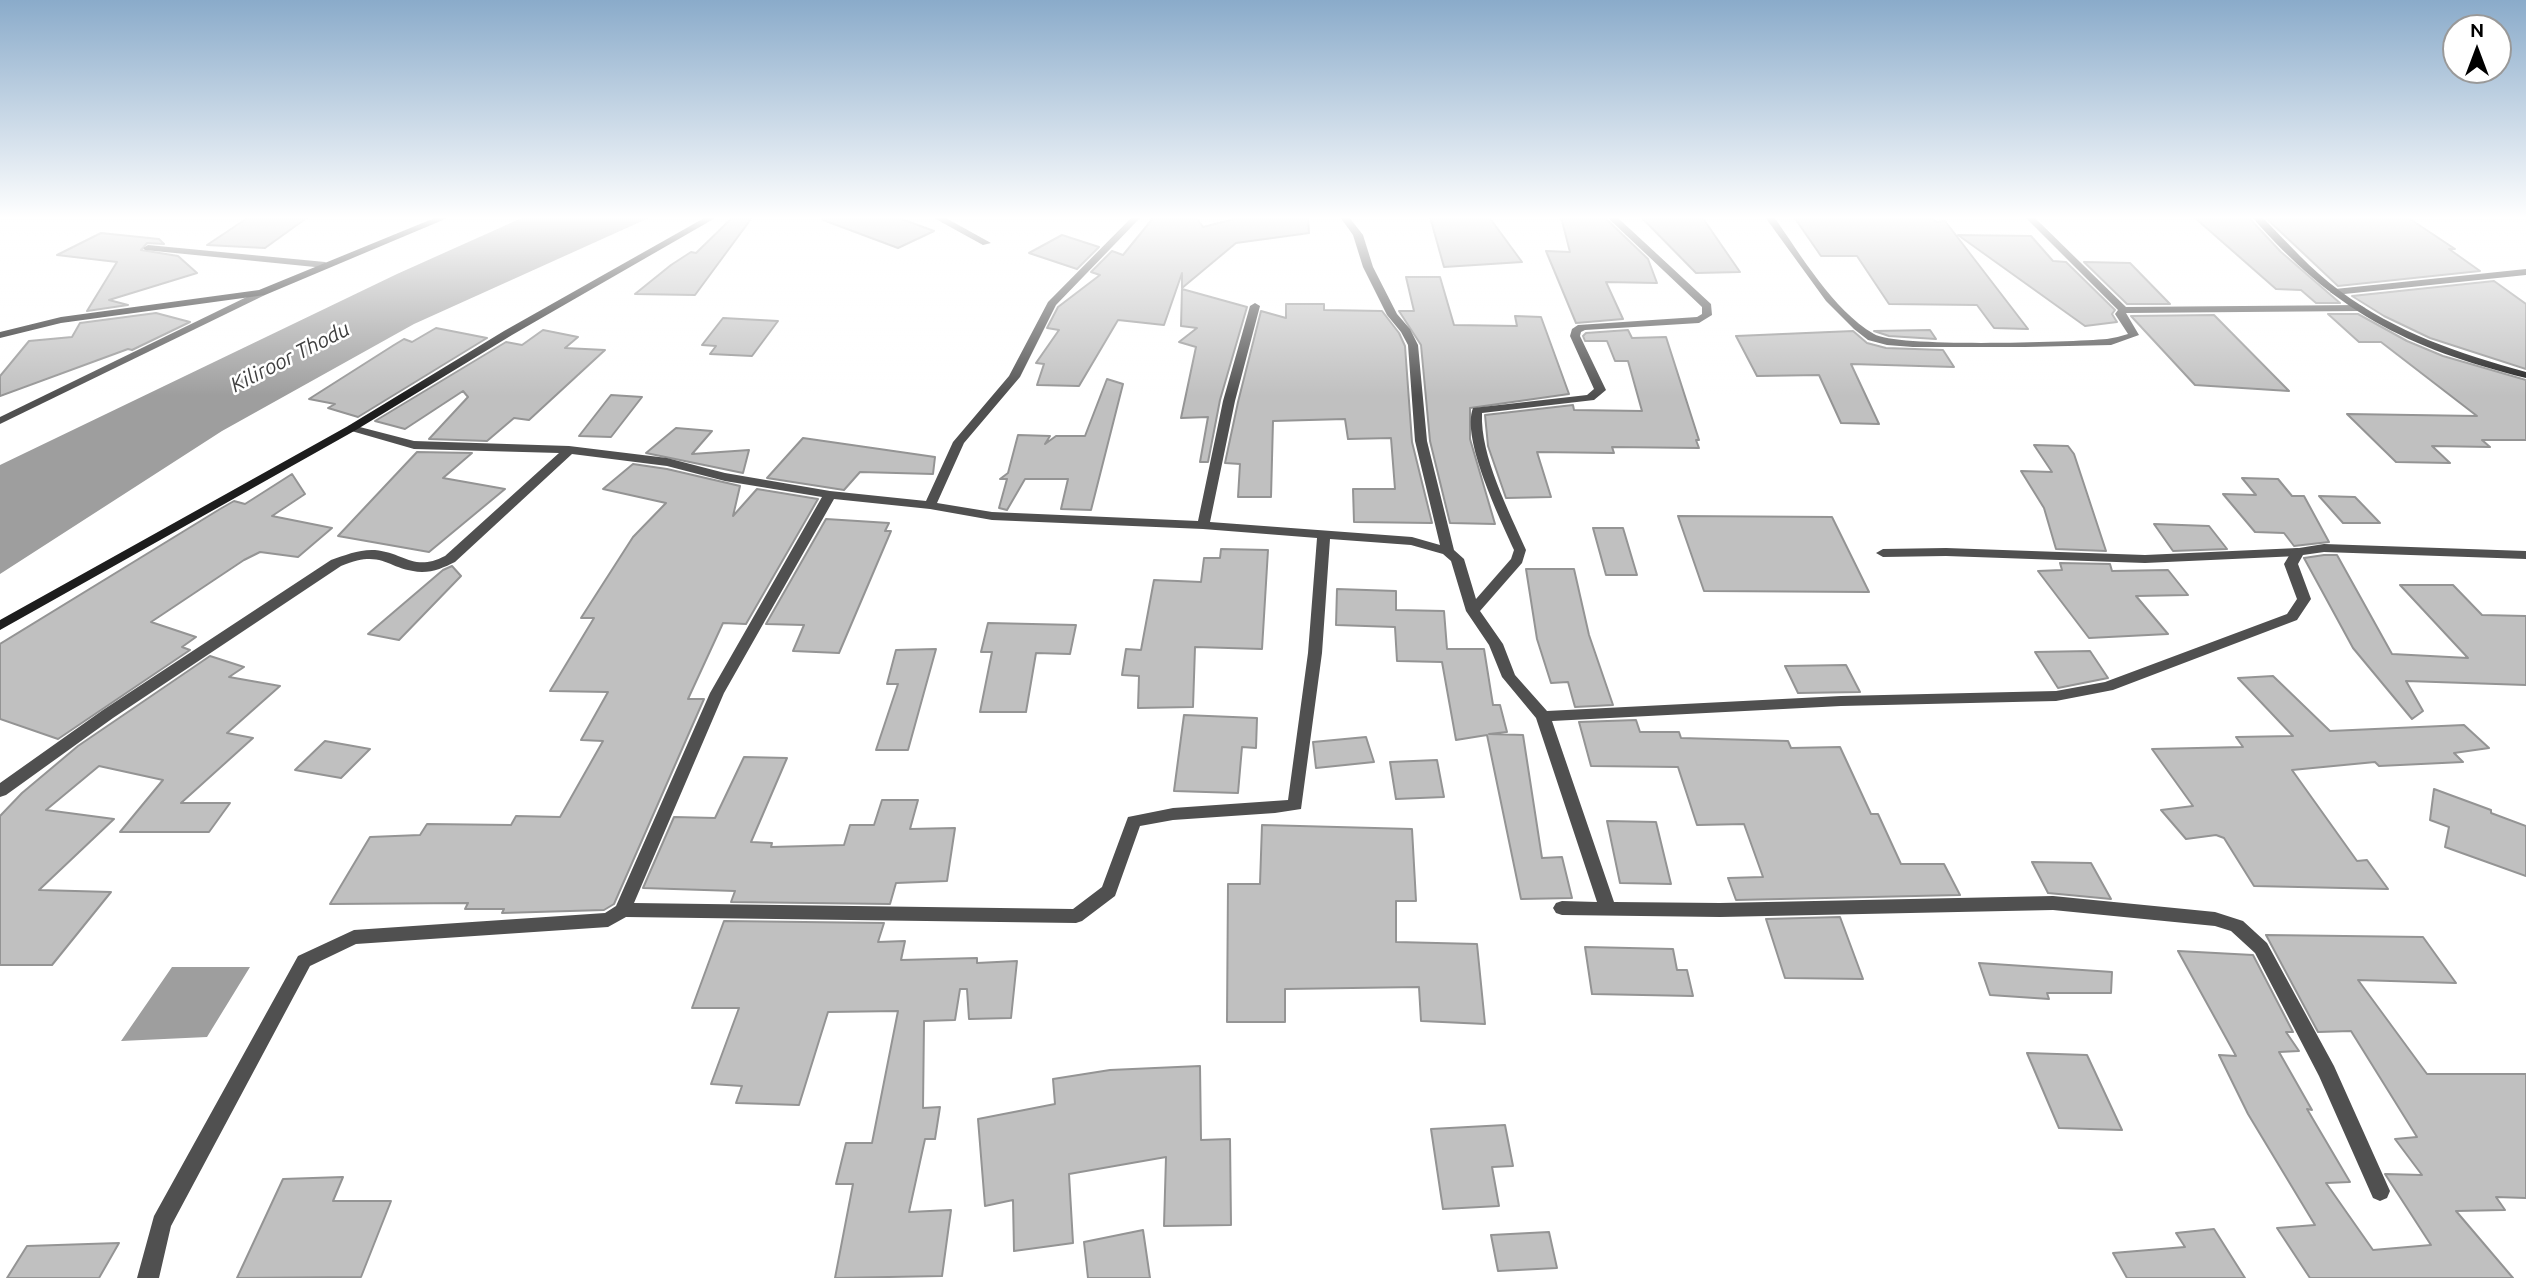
<!DOCTYPE html>
<style>
body{margin:0}
#map{position:relative;width:2526px;height:1278px;overflow:hidden;background:#fff;font-family:Ubuntu,sans-serif}
canvas{display:block}
.north{position:absolute;left:2442px;top:14px;width:70px;height:70px;box-sizing:border-box;background:#fff;border:2px solid #999;border-radius:50%;rotate:0deg;font-size:19px;font-weight:700;line-height:28px;text-align:center;color:#000}
.north::after{content:'';display:block;margin:auto;width:24px;height:32px;background:#000;clip-path:polygon(50% 0,100% 100%,50% 72%,0 100%)}
</style>
<div id="map">
<canvas width="2526" height="1278"></canvas>
<div class="north">N</div>
</div>
<script>
const context = document.querySelector('canvas').getContext('2d');
context.lineJoin = 'round';
function fill(path, color) { context.fillStyle = color; context.fill(path, 'evenodd'); }
function stroke(path, color, width, dash) { context.strokeStyle = color; context.lineWidth = width; context.lineCap = dash ? 'butt' : 'round'; context.setLineDash(dash || []); context.stroke(path); }
function drawText(font, color, halo, rows, align = 'center') {
  context.font = font + ' Ubuntu,sans-serif'; context.lineWidth = 5; context.setLineDash([]); context.textBaseline = 'middle'; context.strokeStyle = halo; context.fillStyle = color; for (const [text, x, y, turn = 0] of rows) {
    context.save(); context.translate(x, y); context.rotate((+turn || 0) * Math.PI / 180); context.textAlign = isNaN(turn) ? turn : align; if (halo) context.strokeText(text, 0, 0); context.fillText(text, 0, 0); context.restore();
  }
}
const water = new Path2D(`
 M524,217H651L414,324L222,431L0,574V465L397,274Z
 M172,967H250L207,1037L121,1041Z`);
const building = new Path2D(`
 M249,217H308L265,248L207,245Z
 M733,217L751,219L695,295L635,294L671,265L691,252L696,253Z
 M824,217H896L934,231L898,248L823,220Z
 M1154,217H1196L1203,227L1242,217H1308L1309,233L1236,243L1182,288V273L1164,325L1118,320L1079,386L1037,385L1044,364L1036,363L1059,330L1047,328L1058,307L1100,275L1091,272L1112,251L1123,255Z
 M1430,217H1489L1522,262L1444,267Z
 M1561,217H1604L1648,259L1657,283L1606,282L1623,319L1576,323L1546,251L1570,252Z
 M1641,217H1702L1740,272L1696,273Z
 M1794,217H1932L1936,222L1945,221L2028,329L1994,328L1977,305L1889,304L1857,256H1821Z
 M2194,217L2250,219L2281,252L2340,303H2316L2301,290L2276,289Z
 M2407,217L2455,249H2449L2480,271L2338,286L2267,219Z
 M101,233L159,239L164,244L147,243L141,250L178,256L197,273L109,300L128,305L87,311L117,262L57,255Z
 M1062,235L1099,247L1077,269L1029,253Z
 M1958,235L2031,236L2053,261L2066,262L2115,310L2112,314L2117,322L2085,326Z
 M2084,262L2130,263L2170,304H2127Z
 M1406,277H1440L1454,325L1517,326L1515,316L1541,317L1569,394L1470,408V439L1495,524L1450,523L1430,441L1421,345L1399,311H1414Z
 M2494,281L2526,304V369L2430,338L2384,316L2352,296Z
 M1182,289L1247,307L1220,400L1208,462H1200L1208,417L1181,418L1196,347L1179,342L1197,328L1181,326Z
 M1286,304H1324V310L1382,311L1399,333L1405,346L1412,442L1432,523L1354,522L1353,489H1395L1391,438L1348,439L1345,419L1273,421L1271,497H1238L1240,464L1225,463L1238,402L1261,311L1286,318Z
 M156,313L190,322L132,350L128,349L0,396V376L29,341L72,337L80,323Z
 M2328,314H2358L2407,341L2443,356L2526,380V440H2482L2490,447L2432,446L2450,463L2396,462L2347,414L2477,416L2381,342H2359Z
 M2214,315L2289,391L2195,385L2131,316Z
 M723,318L778,321L752,356L710,354L716,346L702,345Z
 M436,328L487,338L358,417L328,408L335,404L309,399L394,345L404,339L412,342Z
 M543,330L578,337L565,348L605,350L529,420L514,418L487,441L429,439L468,397L463,391L405,429L375,421L506,342L522,345Z
 M1628,330L1632,338L1666,337L1699,440H1696L1699,448L1612,447L1614,453L1537,452L1551,497L1506,498L1488,446L1485,415L1573,405L1574,410L1642,411L1628,361H1615L1607,341H1585L1583,336L1586,333Z
 M1930,330L1936,339L1889,336L1874,331Z
 M1853,331L1867,343L1886,348L1943,350L1954,367L1851,364L1879,424L1841,423L1819,375L1757,376L1736,336Z
 M1107,379L1123,384L1091,510L1061,509L1068,479H1025L1007,510L999,508L1007,479H1000L1008,473L1018,435L1050,436L1045,444L1056,436H1085Z
 M611,395L642,397L611,437L579,436Z
 M676,428L712,431L692,454L749,450L743,473L646,453Z
 M803,438L935,457L933,474L860,472L844,490L767,478Z
 M2034,445L2068,446L2074,454L2106,551L2056,549L2044,508L2021,471L2052,472Z
 M417,452L472,453L443,478L505,489L429,552L338,536Z
 M633,464L667,469L740,486L733,516L757,489L818,499L746,624L723,623L688,699H704L614,904L604,910L502,913L504,909H465L468,903L330,904L370,837L420,835L427,824L511,825L516,816L560,817L603,741L581,740L608,692L550,691L594,618H581L633,537L666,503L603,489Z
 M292,474L305,494L272,516L332,528L298,557L260,552L244,560L151,622L196,637L182,647L190,650L58,739L0,719V644L220,509L234,501L245,504Z
 M2242,478L2278,479L2292,496H2304L2329,542L2294,546L2284,533L2255,532L2223,494L2256,495Z
 M2319,496L2355,497L2380,523H2343Z
 M1678,516L1832,517L1869,592L1704,591Z
 M826,519L889,523L885,531H891L839,653L793,651L804,625L766,624Z
 M2154,524L2209,526L2227,549L2173,551Z
 M1593,528H1623L1637,575H1606Z
 M1221,549L1268,550L1262,649L1195,647L1193,707L1138,708L1139,676L1122,675L1126,649L1141,650L1154,580L1201,582L1204,558H1220Z
 M2324,555H2337L2392,654L2468,658L2400,585H2453L2482,615L2526,616V685L2406,681L2423,711L2412,719L2353,648L2304,558Z
 M2060,563L2110,564L2112,571L2168,570L2188,595L2136,596L2168,634L2089,638L2038,571L2062,570Z
 M452,566L461,576L399,640L368,634L443,570Z
 M1526,569H1574L1589,635L1613,705L1575,707L1568,682L1551,683L1537,639Z
 M1337,589L1396,591V610L1444,611L1447,649H1484L1493,705H1500L1507,732L1489,734L1523,735L1542,858L1562,857L1572,898L1521,899L1487,735L1456,740L1442,662L1397,661L1395,627L1336,625Z
 M988,623L1076,625L1070,654L1036,653L1026,712H980L992,652H981Z
 M936,649L908,750H876L898,684H887L896,650Z
 M2090,651L2108,678L2058,688L2035,652Z
 M210,656L244,667L229,677L280,686L227,733L253,738L181,803H230L209,832H120L163,780L99,766L46,810L114,819L39,890L111,892L52,965H0V816L22,793L78,746Z
 M1846,665L1860,692L1798,693L1785,666Z
 M2273,676L2330,731L2464,725L2489,748L2454,753L2463,762L2379,766L2375,762L2292,770L2357,861L2367,860L2388,889L2254,886L2224,838L2216,835L2186,839L2161,810L2193,806L2152,749L2243,747L2236,737L2293,736L2238,678Z
 M1184,715L1257,718L1256,748L1242,747L1238,793L1174,791Z
 M1636,720L1640,732H1679L1681,738L1788,741L1791,748L1840,747L1871,814H1878L1901,864H1944L1960,895L1736,900L1728,878L1763,877L1744,824L1697,825L1678,767L1591,766L1579,722Z
 M1366,737L1374,762L1316,768L1313,742Z
 M325,741L370,749L341,778L295,770Z
 M744,757L787,758L751,842L772,843L771,847L844,845L850,825H874L882,800H918L910,829L955,828L947,881L896,883L890,904L731,902L735,891L643,888L674,817L715,818Z
 M1437,760L1444,797L1396,799L1390,762Z
 M2434,789L2491,810V813L2526,826V876L2445,847L2449,827L2430,820Z
 M1607,821L1656,822L1671,884L1620,883Z
 M1262,825L1412,829L1416,901H1396V942L1477,944L1485,1024L1421,1021L1419,987L1285,989V1022H1227L1228,884H1260Z
 M2032,862L2091,863L2111,899L2048,893Z
 M1840,917L1863,979L1785,978L1766,919Z
 M724,921L884,923L878,942L905,941L901,960L977,958V963L1017,961L1011,1018L969,1019L967,989H960L955,1020L924,1021L923,1108L940,1107L935,1139H925L909,1212L951,1210L942,1276L835,1278L853,1184H836L846,1143H872L898,1011L828,1012L799,1105L736,1103L742,1086L711,1084L739,1008H692Z
 M2266,935L2423,937L2456,983L2358,980L2427,1074H2526V1198L2496,1197L2505,1210L2456,1211L2513,1278H2310L2277,1228L2315,1225L2248,1114L2219,1055L2236,1056L2178,951L2253,955L2293,1032H2286L2299,1051L2279,1052L2312,1110L2307,1109L2350,1182L2326,1183L2373,1250L2431,1245L2385,1174L2422,1175L2395,1139L2417,1137L2351,1031L2318,1032Z
 M1585,947L1673,949L1677,970H1687L1693,996L1592,994Z
 M1979,963L2112,972L2111,993H2047L2049,999L1990,995Z
 M2027,1053L2087,1055L2122,1130L2059,1128Z
 M1200,1066L1201,1140L1230,1139L1231,1225L1164,1226L1166,1157L1069,1174L1073,1243L1014,1251L1013,1200L985,1206L978,1119L1055,1104L1053,1079L1110,1070Z
 M1505,1125L1513,1166L1492,1167L1499,1206L1443,1209L1431,1129Z
 M343,1177L333,1201H391L361,1277L237,1278L283,1179Z
 M2214,1229L2245,1278H2127L2113,1253L2185,1247L2176,1233Z
 M1143,1230L1150,1278H1088L1084,1242Z
 M1549,1232L1557,1268L1498,1271L1491,1235Z
 M119,1243L99,1278H7L27,1246Z`);
const service = new Path2D(`
 M148,245L325,262L330,265L325,268L145,250L143,248Z
 M1946,548L2145,555L2298,548L2305,552L2298,556L2145,563L1946,556L1883,557L1876,553L1883,549Z`);
const minor = new Path2D(`
 M932,217H944L991,243L983,245Z
 M1132,217H1141L1056,305L1020,377L964,443L937,503L992,512L1198,521L1223,401L1250,306L1255,303L1260,306L1235,401L1210,522L1412,537L1440,545L1415,441L1408,345L1401,332L1387,315L1363,267L1353,235L1340,217H1349L1363,235L1373,267L1397,314L1410,329L1418,345L1427,441L1454,550L1464,559L1476,599L1511,559L1514,550C1500,518 1461,439 1473,408L1587,395L1594,389L1570,336L1572,329L1578,325L1697,317L1702,314V307L1607,217H1617L1711,304L1712,315L1699,323L1585,330L1581,332L1580,336L1606,390L1594,400L1482,413C1480,456 1509,511 1526,550L1522,563L1480,611L1503,644L1515,675L1547,711L1841,696L2056,691L2105,682L2287,614L2297,599L2284,564L2293,549L2324,544L2526,551V559L2324,552L2303,555L2298,564L2311,599L2297,620L2113,690L2056,701L1841,706L1552,721L1614,902L1720,903L2053,896L2215,912L2243,921L2267,943L2334,1066L2390,1191L2387,1198L2380,1201L2373,1198L2319,1076L2255,953L2231,931L2215,926L2053,910L1720,917L1562,915L1556,913L1553,908L1556,903L1562,901L1597,902L1536,718L1502,677L1489,645L1466,611L1451,561L1443,554L1411,545L1330,539L1322,653L1301,809L1275,813L1173,820L1140,826L1115,896L1082,921L1076,923L626,917L608,927L356,944L310,966L171,1226L159,1278H137L154,1216L298,956L354,930L605,913L616,906L710,693L822,497L725,481L667,466L572,454L455,562C445,567 434,572 422,572C386,570 384,548 341,566L113,718L6,795L0,797V783L103,710L331,560C345,555 360,549 375,550C405,553 414,572 445,556L559,453L414,449L348,430V426L352,425L414,441L569,446L667,458L725,473L830,491L926,501L953,442L1009,376L1048,302ZM834,499L930,509L992,520L1203,529L1317,538L1308,653L1288,800L1173,808L1128,817L1102,887L1073,909L634,903L724,693Z
 M1765,217H1774C1801,255 1833,310 1874,334C1896,348 2072,342 2107,339C2114,338 2121,336 2128,334L2115,314L2118,310L2025,217H2034L2126,307L2360,305L2365,308L2360,311L2126,313L2139,335L2111,345L2025,347H1913L1887,345L1868,340L1854,329L1826,301Z
 M2526,269V275L2335,295L2330,292L2335,289Z`);
const tertiary = new Path2D(`
 M261,290L265,291V295L0,424V417Z`);
const secondary = new Path2D(`
 M437,217H450L265,295L61,323L0,338V332L61,317L259,290Z
 M706,217H717L512,335L356,430L0,630V620L348,426L504,331Z
 M2252,217H2262C2287,242 2311,270 2340,291C2395,332 2460,354 2526,372V378C2406,348 2334,311 2252,217Z`);
const farWaternames = [
 ["Kiliroor Thodu",290,357,-27]
];
fill(water, '#9e9e9e');
fill(building, '#c0c0c0');
stroke(building, '#949494', 2);
fill(service, '#505050');
fill(minor, '#505050');
fill(tertiary, '#505050');
fill(secondary, '#1d1d1d');
const sky = context.createLinearGradient(0, 0, 0, 396);
sky.addColorStop(0, '#8aabca');
sky.addColorStop(0.55, '#fff');
sky.addColorStop(1, '#ffffff00');
context.fillStyle = sky;
context.fillRect(0, 0, 2526, 396);
drawText('italic 21px', '#3f3f3f', '#fff', farWaternames);
</script>
